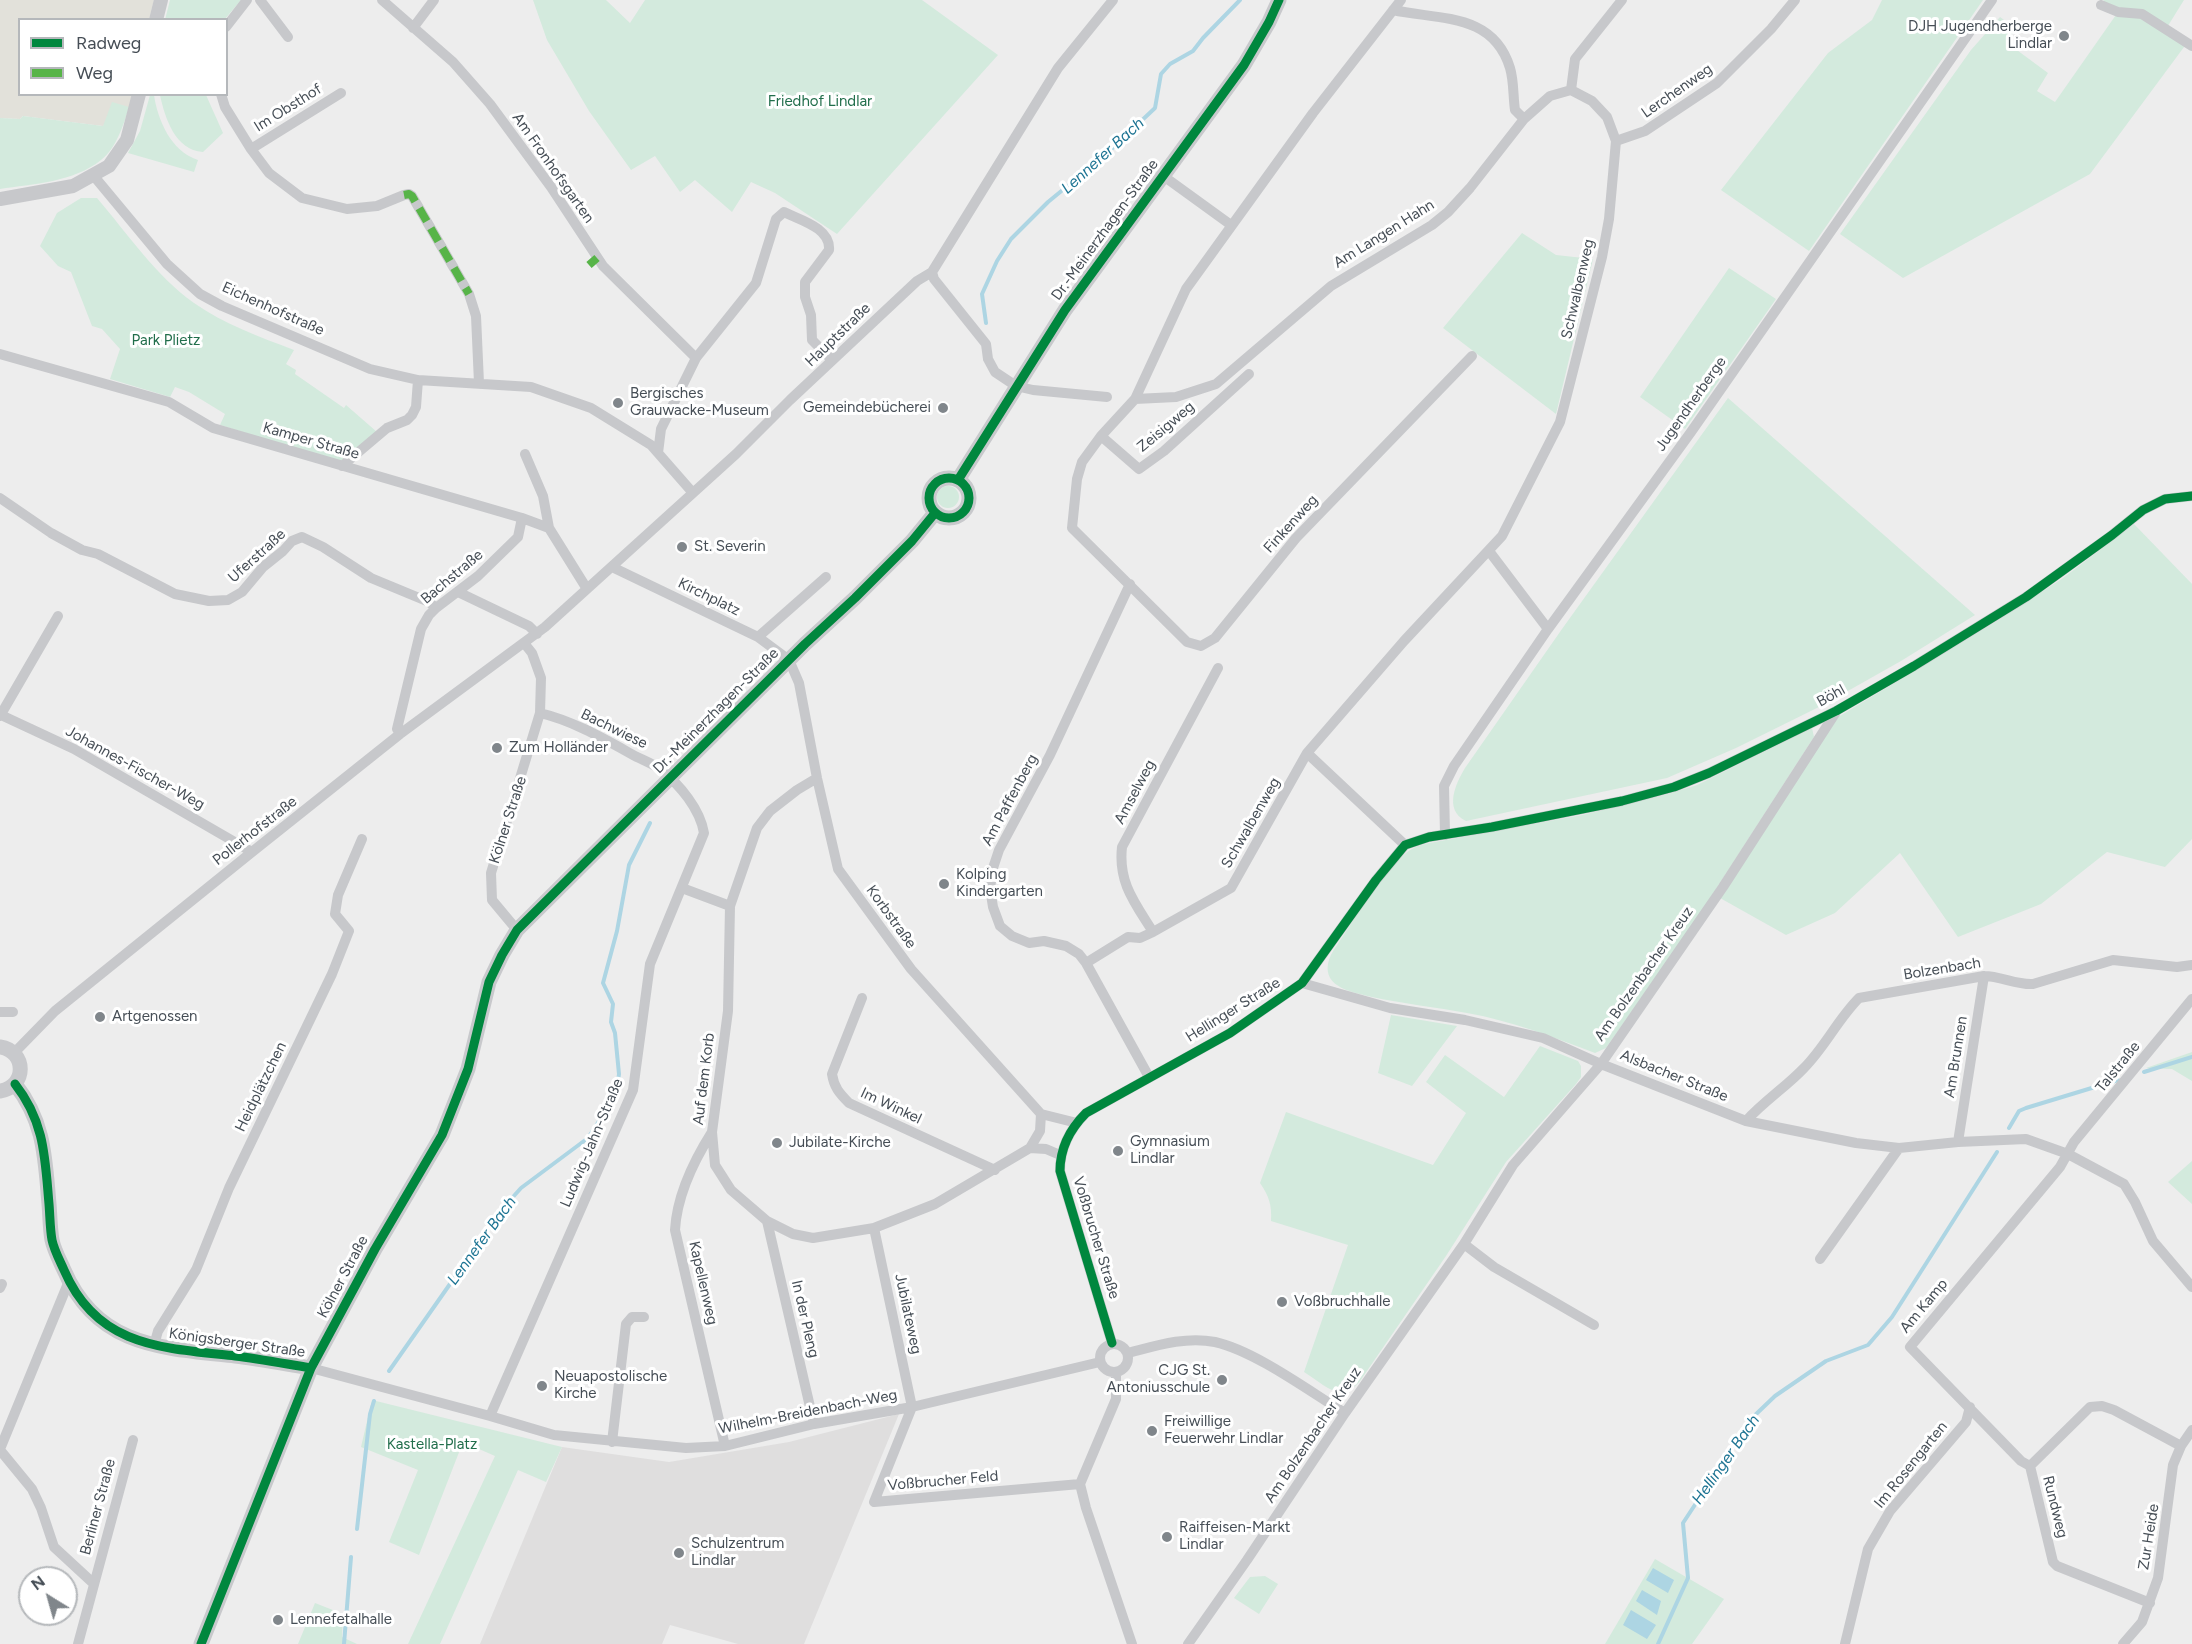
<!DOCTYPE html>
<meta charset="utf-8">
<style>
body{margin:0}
#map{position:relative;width:2192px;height:1644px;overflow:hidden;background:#ededed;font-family:Figtree,sans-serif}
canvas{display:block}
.legend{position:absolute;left:18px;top:18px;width:210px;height:78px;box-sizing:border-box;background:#fff;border:2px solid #b5b8bb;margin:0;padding:8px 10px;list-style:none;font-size:18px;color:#464e56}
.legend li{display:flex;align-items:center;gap:12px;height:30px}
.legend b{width:30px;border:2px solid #b5b8bb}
.north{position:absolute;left:18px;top:1566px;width:60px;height:60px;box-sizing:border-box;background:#fff;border:2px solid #b5b8bb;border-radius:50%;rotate:323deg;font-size:16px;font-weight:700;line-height:24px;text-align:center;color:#464e56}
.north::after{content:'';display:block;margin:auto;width:21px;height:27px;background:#80868b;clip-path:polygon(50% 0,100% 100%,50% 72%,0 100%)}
</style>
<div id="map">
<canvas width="2192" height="1644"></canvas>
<ul class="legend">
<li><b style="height:8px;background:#00873e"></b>Radweg</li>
<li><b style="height:8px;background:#57b448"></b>Weg</li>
</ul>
<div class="north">N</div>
</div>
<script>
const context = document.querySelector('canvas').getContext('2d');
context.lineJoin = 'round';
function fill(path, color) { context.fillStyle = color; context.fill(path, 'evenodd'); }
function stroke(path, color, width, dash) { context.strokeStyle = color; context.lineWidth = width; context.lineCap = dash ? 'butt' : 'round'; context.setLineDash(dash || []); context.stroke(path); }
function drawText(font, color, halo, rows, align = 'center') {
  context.font = font + ' Figtree,sans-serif'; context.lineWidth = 6; context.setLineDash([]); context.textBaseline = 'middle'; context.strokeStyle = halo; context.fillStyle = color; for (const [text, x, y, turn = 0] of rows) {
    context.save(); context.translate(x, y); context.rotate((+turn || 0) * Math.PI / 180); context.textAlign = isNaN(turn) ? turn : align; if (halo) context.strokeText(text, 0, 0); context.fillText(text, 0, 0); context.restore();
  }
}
const commercial = new Path2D(`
 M0,0H154L149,19L20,20V94L132,95L129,107L103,126L23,116L20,119L0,118Z`);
const education = new Path2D(`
 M899,1414L804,1644H738L670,1625L662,1644H480L562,1447L669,1462L789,1442Z`);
const green = new Path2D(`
 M170,0H241L225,19L165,20Z
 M533,0H606L630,23L645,0H922L998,55L837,234L775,193L751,182L732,212L695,180L680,192L655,156L631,170L589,111L547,40Z
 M1882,0H1983L1809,251L1721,190L1828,53L1872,20Z
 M2104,0H2184L2166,29L2187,43L2090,174L1903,278L1840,234L1971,50L2000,17L2016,29L2006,42L2048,73L2037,91L2055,102L2118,12L2101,5Z
 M150,95H154C158,121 171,151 198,160L194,172L128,153L140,131Z
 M160,95H206L223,133L203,152C175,150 165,118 160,95Z
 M112,102L129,107C124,124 116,149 101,160C74,182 33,184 0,189V118L20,119L23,116L103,126Z
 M81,198H97C127,233 156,276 194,303C224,324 260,337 294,350L286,364L296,370L295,374L344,408L346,405L377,432L339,462L220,425L225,414L189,392L175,387L170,397L110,379L120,349L102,329L92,326L71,272L58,266L40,246L57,213Z
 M1522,233L1556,255L1593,259L1556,414L1443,328Z
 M1729,268L1776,299L1685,429L1640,397Z
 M1728,398L1975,615L1901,661L1823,705L1736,748L1667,778L1466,821C1443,810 1456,783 1465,768L1562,629Z
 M937 497a11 11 0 1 1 22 0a11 11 0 1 1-22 0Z
 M2134,524L2192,584V839L2165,867L2107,852L2041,904L1958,937L1900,853L1835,913L1786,935L1720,898L1838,717L1997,621L2063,578Z
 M1812,728L1814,737L1698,917L1606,1048L1595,1053C1553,1037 1512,1021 1467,1013C1436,1007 1404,1004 1372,997C1360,994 1347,992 1337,985C1325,977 1326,964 1332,953C1349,928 1389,861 1412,849C1419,845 1427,843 1435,842L1582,815L1668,794L1697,785Z
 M1391,1015L1457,1026L1412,1086L1378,1073Z
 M1540,1046L1578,1061L1581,1066V1077L1576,1084L1506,1162L1446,1256L1360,1381C1340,1405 1324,1384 1304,1372L1348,1245L1271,1221C1272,1205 1269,1196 1260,1183L1286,1112L1433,1165L1466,1113L1426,1082L1445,1055L1504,1097Z
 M2192,1052V1081L2172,1069L2146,1068Z
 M2192,1161V1204L2168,1182Z
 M372,1400L562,1447L546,1482L518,1470L440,1644H408L495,1456L463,1442L419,1555L389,1542L418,1470L361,1447Z
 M1655,1559L1724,1599L1692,1644H1605Z
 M1265,1576L1278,1584L1259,1614L1234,1598L1250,1577Z
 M315,1603L343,1614L342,1637L357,1644H298Z`);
const water = new Path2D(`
 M1653,1568L1674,1580L1668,1593L1646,1580Z
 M1642,1590L1661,1601L1657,1615L1636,1601Z
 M1631,1610L1656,1625L1647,1639L1623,1625Z`);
const stream = new Path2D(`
 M986,323L982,294L997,261L1011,239L1048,202L1104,156L1155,108L1161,74L1170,64L1193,51L1203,38L1240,0
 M2144,1072L2192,1057
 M2009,1128L2019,1111L2026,1108L2118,1080
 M389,1371L504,1207L521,1188L588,1138L616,1095L619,1074L615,1033L611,1022L613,1004L603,983L617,931L629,865L650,823
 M357,1529L370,1414L374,1401
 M344,1644L351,1557
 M1658,1644L1688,1578L1683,1523L1752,1418L1775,1396L1826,1361L1868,1345L1892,1317L1997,1152`);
const minor = new Path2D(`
 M260,0L288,37
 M382,0L453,62L490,104L551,187L603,266L696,358
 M1401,0L1313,113L1186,289L1135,399L1101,436L1082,462L1077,479L1072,528L1187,642L1201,646L1215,638L1296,538L1472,356
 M2101,5L2118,12L2142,14L2192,46
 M1393,10C1438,20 1493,12 1510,68C1514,81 1513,97 1515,110L1524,119
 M226,27L247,0
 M413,28L434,0
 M1571,90L1575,59L1622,0
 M221,94L225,107L251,149L269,173L302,198L347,209L377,206L404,195L409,194L412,196L469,294L476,316L479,383
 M1616,141L1645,131L1717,83L1771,29L1795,0
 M251,149L341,93
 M93,175L167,264L200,294L222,306L370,369L418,380L531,387L591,408L651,445L693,493
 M1162,175L1231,225
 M932,272L934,279L986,344L988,359L995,372L1016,386L1033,390L1107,397
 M0,354L169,402L213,428L522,518L549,528L587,589
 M1135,399L1176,397L1216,384L1331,286L1432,225L1448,212L1470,188L1524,119L1550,96L1571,90L1592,101L1607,117L1616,141L1609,219L1602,257L1560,422L1502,536L1404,641L1307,753
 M1101,436L1139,469L1164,451L1249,374
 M658,453L661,429L696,358L756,283L776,219L784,212C800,220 831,228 829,250L805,282V297L811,315L812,340L832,360
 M525,454L543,496L549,528
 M342,466L387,428L407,420L412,415L416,407L418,380
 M0,498L51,533L82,550L98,554L175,594L209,601L228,600L242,592L263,567L283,551L292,541L302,537L323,547L371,578L429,602L436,608
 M1489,551L1548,629
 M612,567L758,637L789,660L799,683L817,778L838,869L911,969L1041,1114L1077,1123
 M1130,584L1050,755L999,850L993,868L990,888L993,907L1000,926L1012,936L1029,943L1044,941L1066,946L1079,954L1086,963L1149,1077
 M458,592L529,626L537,634
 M758,637L826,577
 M1,715L74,749L252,852
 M0,716L58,616
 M400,734L397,729L421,629L429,615L436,608L478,576L518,537L522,518
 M817,778L797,790L770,811L757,828L730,906L728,1011L712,1132L715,1165L731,1190L767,1221L793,1234L813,1238L874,1228L935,1204L1030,1148L1046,1149L1060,1155
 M1445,835L1444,786L1454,766L1548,629L1691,432L1992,0
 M682,888L730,906
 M517,930L492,900L491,873L540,713L541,678L532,653L524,643
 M1153,932C1135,903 1118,883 1122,847L1218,668
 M1086,963L1128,937L1140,938L1153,932L1231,888L1307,753L1405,845
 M1302,983L1390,1008L1465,1020L1543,1038L1601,1064L1746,1121L1856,1143L1899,1148L1958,1142L2026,1139L2068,1154L2124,1184L2135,1202L2153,1241L2192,1287
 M862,998L832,1074C834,1087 839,1093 849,1103L995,1170
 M0,1012H13
 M14,1053L55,1011L252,852L400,734L545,627L736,454L790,400L917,281L932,272L1058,68L1113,0
 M1746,1121C1764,1101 1786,1087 1804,1068C1825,1047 1838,1019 1859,998L1984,976C2001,976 2016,985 2033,984L2113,960L2177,967L2192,965
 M712,1132C693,1162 677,1195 675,1230L725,1446
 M1958,1142L1984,976
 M1030,1148L1040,1131L1041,1114
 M767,1221L814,1424
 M874,1228L912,1407L874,1502L1080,1484
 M1464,1244L1494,1267L1594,1325
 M1820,1259L1899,1148
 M0,1288L2,1284
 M1112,1343L1060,1171C1060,1148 1070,1129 1086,1113L1230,1033L1302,983L1376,880L1405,845L1429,837L1492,827L1622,801L1674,787L1709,773L1836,711L1914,666L2026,597L2112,535L2143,510L2165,499L2192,496
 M1100 1358a14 14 0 1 1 28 0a14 14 0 1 1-28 0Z
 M154,1345L158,1331L196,1270L229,1188L332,974L349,931L335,914L338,895L362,839
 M1128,1353C1155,1346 1185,1336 1215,1342C1255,1351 1309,1391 1345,1413
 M311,1368L490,1416L554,1435L686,1448L725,1446L814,1424L912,1407L1100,1362
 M1116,1372V1399L1080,1484L1086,1508L1132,1644
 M490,1416L633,1090L650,964L704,833C700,809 680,785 661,770C654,764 645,761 637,757C606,740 574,721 540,713
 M612,1442L626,1324L632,1317H644
 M0,1449L69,1281
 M0,1450L32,1489L41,1508L54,1547L93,1583
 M2030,1466L2021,1461L1910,1347L2060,1167L2074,1142L2192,999
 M2150,1603L2057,1566L2053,1562L2030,1466L2090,1407L2102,1406L2114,1410L2181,1446
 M78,1644L133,1440
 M1188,1644L1247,1560L1345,1413L1464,1244L1513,1165L1601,1064L1723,887L1836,712
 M1845,1644L1868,1549L1890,1511L1966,1422L1970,1407
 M2123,1644L2142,1622L2158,1578L2173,1465L2181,1446L2192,1430`);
const tertiary = new Path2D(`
 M156,20L161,0
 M0,199L73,186L109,166L127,140L139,94`);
const secondary = new Path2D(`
 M929 498a20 20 0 1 1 40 0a20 20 0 1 1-40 0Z
 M958,480L1065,310L1244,65L1269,22L1279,0
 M0,1047C27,1051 27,1087 0,1091
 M15,1084C45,1122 45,1159 49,1204C50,1216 50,1229 52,1240C54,1250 60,1261 64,1270C97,1347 162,1348 235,1356C260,1359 286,1364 311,1368
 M201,1644L311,1368L375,1249L442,1135L468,1069L489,982L502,955L517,930L805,644L855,598L912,541L935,513`);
const quiet = new Path2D(`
 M404,195L409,194L412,196L469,294
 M589,265L597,258`);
const cycleway = new Path2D(`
 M929 498a20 20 0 1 1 40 0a20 20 0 1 1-40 0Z
 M958,480L1065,310L1244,65L1269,22L1279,0
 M15,1084C45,1122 45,1159 49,1204C50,1216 50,1229 52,1240C54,1250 60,1261 64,1270C97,1347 162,1348 235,1356C260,1359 286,1364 311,1368
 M1112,1343L1060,1171C1060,1148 1070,1129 1086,1113L1230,1033L1302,983L1376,880L1405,845L1429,837L1492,827L1622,801L1674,787L1709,773L1836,711L1914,666L2026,597L2112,535L2143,510L2165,499L2192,496
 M201,1644L311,1368L375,1249L442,1135L468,1069L489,982L502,955L517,930L805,644L855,598L912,541L935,513`);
const markers = [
 [2064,36,6,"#80868b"],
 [618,403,6,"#80868b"],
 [943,408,6,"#80868b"],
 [682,547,6,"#80868b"],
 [497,748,6,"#80868b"],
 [944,884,6,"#80868b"],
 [100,1017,6,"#80868b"],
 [777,1143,6,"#80868b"],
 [1118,1151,6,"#80868b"],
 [1282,1302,6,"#80868b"],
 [1222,1380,6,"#80868b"],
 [542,1386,6,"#80868b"],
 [1152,1431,6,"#80868b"],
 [1167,1537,6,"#80868b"],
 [679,1553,6,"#80868b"],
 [278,1620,6,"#80868b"]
];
const poiNames = [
 ["DJH Jugendherberge",2052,27,"right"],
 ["Lindlar",2052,44,"right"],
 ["Bergisches",630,394],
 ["Grauwacke-Museum",630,411],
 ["Gemeindebücherei",931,408,"right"],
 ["St. Severin",694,547],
 ["Zum Holländer",509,748],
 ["Kolping",956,875],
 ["Kindergarten",956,892],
 ["Artgenossen",112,1017],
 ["Gymnasium",1130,1142],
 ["Lindlar",1130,1159],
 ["Jubilate-Kirche",789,1143],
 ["Voßbruchhalle",1294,1302],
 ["CJG St.",1210,1371,"right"],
 ["Antoniusschule",1210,1388,"right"],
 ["Neuapostolische",554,1377],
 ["Kirche",554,1394],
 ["Freiwillige",1164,1422],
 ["Feuerwehr Lindlar",1164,1439],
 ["Raiffeisen-Markt",1179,1528],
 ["Lindlar",1179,1545],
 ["Schulzentrum",691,1544],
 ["Lindlar",691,1561],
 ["Lennefetalhalle",290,1620]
];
const streetNames = [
 ["Lerchenweg",1677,91,-35],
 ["Im Obsthof",288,108,-32],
 ["Am Fronhofsgarten",553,168,55],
 ["Dr.-Meinerzhagen-Straße",1105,230,-54],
 ["Am Langen Hahn",1384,234,-32],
 ["Schwalbenweg",1578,289,-77],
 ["Eichenhofstraße",273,309,24],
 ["Hauptstraße",838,335,-44],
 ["Jugendherberge",1691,404,-55],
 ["Zeisigweg",1166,427,-40],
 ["Kamper Straße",311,441,16],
 ["Finkenweg",1291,524,-48],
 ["Uferstraße",257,556,-42],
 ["Bachstraße",452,577,-40],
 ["Kirchplatz",709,597,26],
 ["Böhl",1831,696,-29],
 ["Dr.-Meinerzhagen-Straße",716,711,-45],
 ["Bachwiese",614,729,26],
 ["Johannes-Fischer-Weg",135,768,29],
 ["Amselweg",1135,792,-62],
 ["Am Paffenberg",1010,800,-62],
 ["Kölner Straße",508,820,-72],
 ["Schwalbenweg",1251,823,-60],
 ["Pollerhofstraße",255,831,-38],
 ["Korbstraße",891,917,54],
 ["Bolzenbach",1942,969,-9],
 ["Am Bolzenbacher Kreuz",1644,974,-55],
 ["Hellinger Straße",1233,1010,-32],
 ["Am Brunnen",1956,1057,-81],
 ["Talstraße",2118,1067,-51],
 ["Alsbacher Straße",1674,1076,22],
 ["Auf dem Korb",704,1079,-83],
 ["Heidplätzchen",261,1087,-64],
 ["Im Winkel",891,1106,25],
 ["Ludwig-Jahn-Straße",592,1143,-67],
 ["Voßbrucher Straße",1096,1238,73],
 ["Kölner Straße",343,1277,-62],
 ["Kapellenweg",703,1283,77],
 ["Am Kamp",1924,1306,-50],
 ["Jubilateweg",908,1314,78],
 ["In der Pleng",805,1319,77],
 ["Königsberger Straße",237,1343,8],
 ["Wilhelm-Breidenbach-Weg",808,1412,-11],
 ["Am Bolzenbacher Kreuz",1313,1435,-56],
 ["Im Rosengarten",1911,1465,-51],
 ["Voßbrucher Feld",943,1481,-5],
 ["Berliner Straße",98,1507,-75],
 ["Rundweg",2055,1507,76],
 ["Zur Heide",2149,1537,-81]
];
const parkNames = [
 ["Friedhof Lindlar",820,102],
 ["Park Plietz",166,341],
 ["Kastella-Platz",432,1445]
];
const waterNames = [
 ["Lennefer Bach",1103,156,-42],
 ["Lennefer Bach",482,1241,-54],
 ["Hellinger Bach",1726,1460,-55]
];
fill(commercial, '#e2e1da');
fill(education, '#dfdede');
fill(green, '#d3eadd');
fill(water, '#add5e3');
stroke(stream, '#add5e3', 4);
stroke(minor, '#c7c8cb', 10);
stroke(tertiary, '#c7c8cb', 14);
stroke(secondary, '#c8c9cc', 15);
stroke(quiet, '#57b448', 8, [15, 8]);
stroke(cycleway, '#00873e', 9);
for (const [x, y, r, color] of markers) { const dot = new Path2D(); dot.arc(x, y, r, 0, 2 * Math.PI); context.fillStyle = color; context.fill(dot); stroke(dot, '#fff', 2); }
drawText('15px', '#464e56', '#fff', poiNames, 'left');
drawText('15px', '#464e56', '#fff', streetNames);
drawText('15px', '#216e4b', '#fff', parkNames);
drawText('italic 16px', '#1d7493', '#fff', waterNames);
</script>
